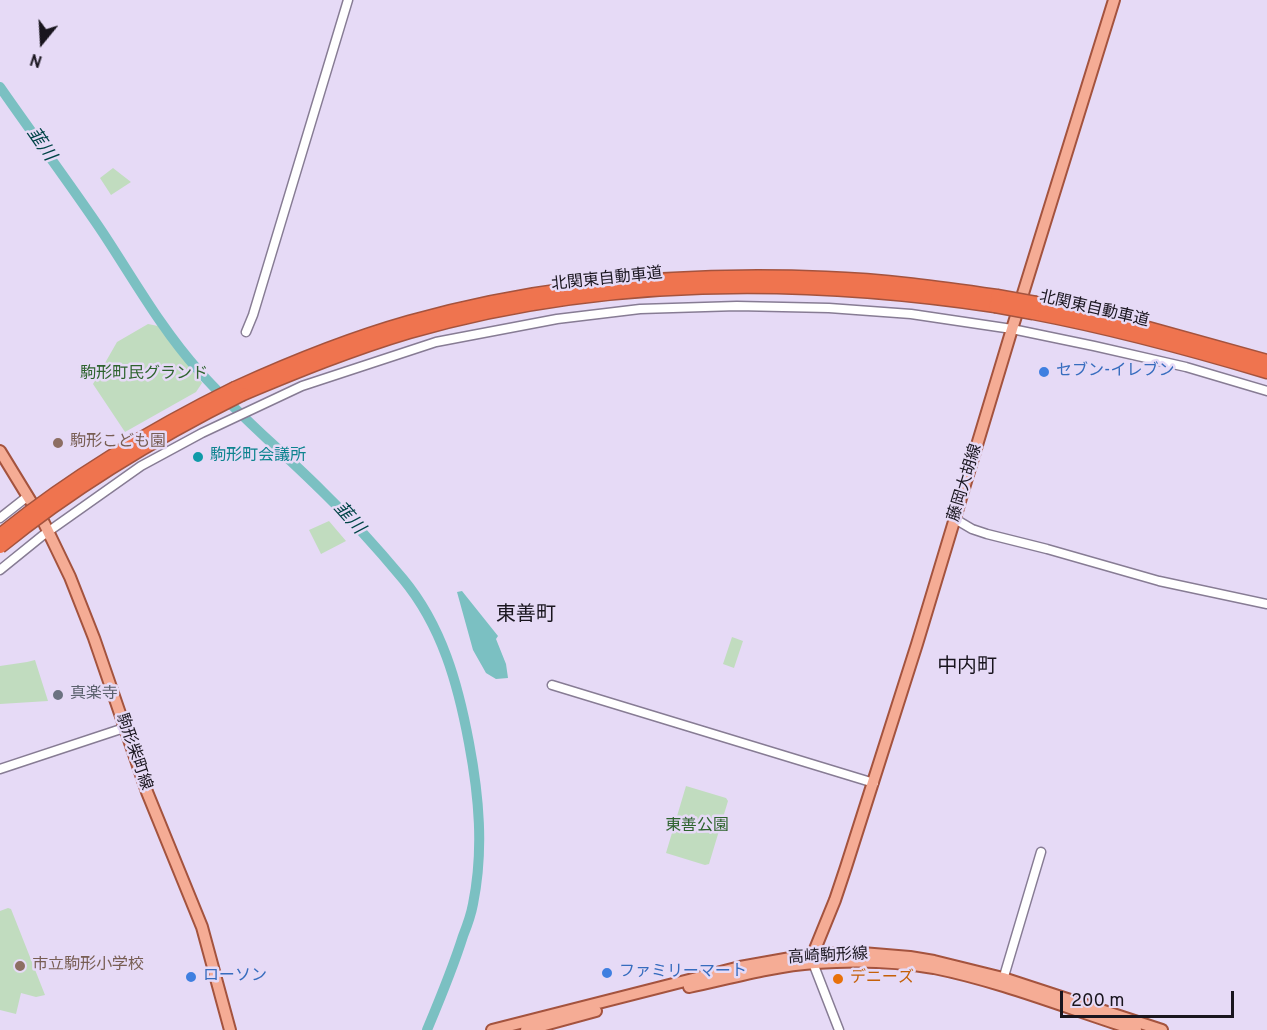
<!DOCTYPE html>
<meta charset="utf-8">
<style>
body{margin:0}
#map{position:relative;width:1267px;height:1030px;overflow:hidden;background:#e6daf6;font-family:Overpass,sans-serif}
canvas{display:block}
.north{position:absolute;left:12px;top:12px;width:60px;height:60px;-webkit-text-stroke:4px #e6daf6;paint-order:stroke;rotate:198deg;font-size:16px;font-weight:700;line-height:24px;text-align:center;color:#19151e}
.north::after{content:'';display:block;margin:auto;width:21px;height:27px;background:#19151e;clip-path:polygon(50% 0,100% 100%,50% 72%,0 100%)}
.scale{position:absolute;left:1060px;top:991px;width:174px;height:27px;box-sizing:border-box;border:3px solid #19151e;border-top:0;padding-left:8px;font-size:18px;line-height:21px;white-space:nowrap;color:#19151e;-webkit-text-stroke:4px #e6daf6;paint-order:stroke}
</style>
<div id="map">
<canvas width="1267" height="1030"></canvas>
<div class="north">N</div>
<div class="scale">200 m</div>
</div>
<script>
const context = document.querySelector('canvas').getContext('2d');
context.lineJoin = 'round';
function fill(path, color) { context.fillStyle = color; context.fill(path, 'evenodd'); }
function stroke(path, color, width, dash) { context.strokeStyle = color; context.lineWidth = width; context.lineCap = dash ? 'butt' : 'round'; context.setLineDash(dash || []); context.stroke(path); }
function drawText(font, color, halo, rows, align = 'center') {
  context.font = font + ' Overpass,"Noto Sans JP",sans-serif'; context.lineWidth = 5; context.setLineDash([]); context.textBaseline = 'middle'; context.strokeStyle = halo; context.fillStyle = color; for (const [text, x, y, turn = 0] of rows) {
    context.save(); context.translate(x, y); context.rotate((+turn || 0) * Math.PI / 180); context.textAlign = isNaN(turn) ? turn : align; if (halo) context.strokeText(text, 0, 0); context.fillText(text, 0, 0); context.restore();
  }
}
const green = new Path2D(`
 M113,168L131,182L111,195L100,178Z
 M148,324L158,326L202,383L196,392L125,432L93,384L117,342Z
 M329,521L346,541L321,554L309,530Z
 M732,637L743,641L734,668L723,664Z
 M35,660L48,701L0,704V666L27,662Z
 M686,786L726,798L728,801L709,864L705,865L666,853Z
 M8,908L11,909L45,995L36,997L21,993L16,1014L0,1010V911Z`);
const water = new Path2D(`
 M462,591L498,636L496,639L506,664L508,678L496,679L486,673L473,650L457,592Z`);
const river = new Path2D(`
 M0,87C34,136 70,184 103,233C134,280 162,330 199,371C237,414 282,451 323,492C351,519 378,549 403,579C442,626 458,684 469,743C479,796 484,850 473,904C471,915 467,926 463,936C453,968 440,999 427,1030`);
const minor = new Path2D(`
 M246,332L253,315L348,0
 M0,518L28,496
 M955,519L972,529L987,534L1047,549L1159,581L1267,604
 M0,570L42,536L141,466L202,433L302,386L436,342L557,319L640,309L737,306L829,308L911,314L1012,329L1094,346L1186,367L1267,391
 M552,685L874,783
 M0,769L124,728
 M813,963L839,1030
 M1002,983L1041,852`);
const major = new Path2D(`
 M0,451L44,523L70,577L94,638L147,792L202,927L230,1030
 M813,963V954L835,900L846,867L917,644L1012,329L1114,0
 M689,987C731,978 773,966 815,963C855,960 895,961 934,968C1003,982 1069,1009 1136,1030
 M492,1030L740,967L813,954L862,953L910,957L934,961L1003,978L1162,1030
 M526,1030L596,1011`);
const highway = new Path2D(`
 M1036,303L1137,325L1267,361
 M1033,313C1112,328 1190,349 1267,372
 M235,388C292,362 349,339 409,322C544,284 686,272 826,278C884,280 941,288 997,296
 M243,394C298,371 352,349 409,332C599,277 801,277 995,306`);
const highwayBridge = new Path2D(`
 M997,296L1036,303
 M995,306L1033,313
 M0,535C73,476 152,429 235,388
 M0,547C75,486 157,437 243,394`);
const markers = [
 [1044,372,6,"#3f7fe0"],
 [58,443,6,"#8d6e63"],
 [198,457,6,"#0f9aa8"],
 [58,695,6,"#6b7280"],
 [20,966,6,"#8d6e63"],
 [607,973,6,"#3f7fe0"],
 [191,977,6,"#3f7fe0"],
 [838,979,6,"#e8710a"]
];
const streetNames = [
 ["北関東自動車道",607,280,-6],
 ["北関東自動車道",1094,310,13],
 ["藤岡大胡線",966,483,-73],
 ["駒形柴町線",133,752,71],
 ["高崎駒形線",828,957,-3]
];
const shopNames = [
 ["セブン-イレブン",1056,372],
 ["ファミリーマート",619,973],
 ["ローソン",203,977]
];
const parkNames = [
 ["駒形町民グランド",144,375],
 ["東善公園",697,827]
];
const educationNames = [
 ["駒形こども園",70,443],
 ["市立駒形小学校",32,966]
];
const cultureNames = [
 ["駒形町会議所",210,457]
];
const worshipNames = [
 ["真楽寺",70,695]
];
const foodNames = [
 ["デニーズ",850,979]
];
const waterNames = [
 ["韮川",40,145,55],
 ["韮川",348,519,48]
];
const quarterNames = [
 ["東善町",526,616],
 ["中内町",967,668]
];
fill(green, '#c1dcbf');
fill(water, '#7bc0c2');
stroke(river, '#7bc0c2', 10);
stroke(minor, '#877c94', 11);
stroke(major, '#a4533e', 14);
stroke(highway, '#a4533e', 15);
stroke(minor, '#fff', 8);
stroke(major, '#f5ac95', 10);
stroke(highway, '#ef744f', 12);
stroke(highwayBridge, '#a4533e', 15, []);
stroke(highwayBridge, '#ef744f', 12);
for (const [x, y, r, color] of markers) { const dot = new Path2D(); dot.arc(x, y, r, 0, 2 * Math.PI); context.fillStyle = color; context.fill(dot); stroke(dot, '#e6daf6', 2); }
drawText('16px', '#19151e', '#e6daf6', streetNames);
drawText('16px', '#366cbe', '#e6daf6', shopNames, 'left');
drawText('16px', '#2e632e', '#e6daf6', parkNames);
drawText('16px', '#785e54', '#e6daf6', educationNames, 'left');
drawText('16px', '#0d838f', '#e6daf6', cultureNames, 'left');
drawText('16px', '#5b616d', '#e6daf6', worshipNames, 'left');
drawText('16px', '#c56008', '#e6daf6', foodNames, 'left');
drawText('italic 18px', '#004447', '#e6daf6', waterNames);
drawText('20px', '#19151e', '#e6daf6', quarterNames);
</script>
